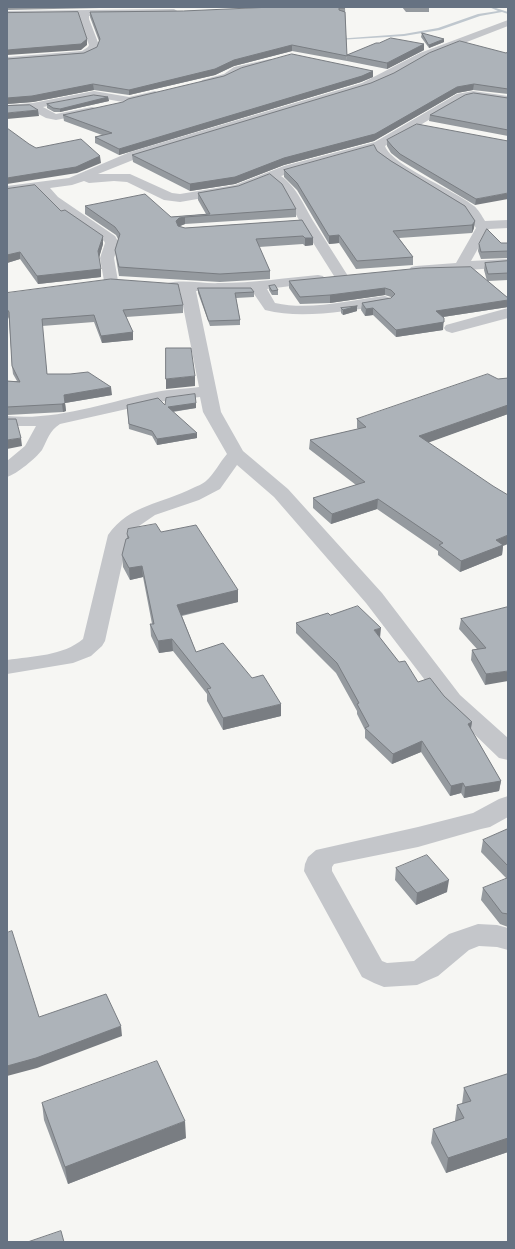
<!DOCTYPE html>
<style>
body{margin:0}
#map{position:relative;width:515px;height:1249px;overflow:hidden;background:#f6f6f3;font-family:Figtree,sans-serif}
canvas{display:block}
.frame{position:absolute;inset:0;border:8px solid #667282;pointer-events:none}
</style>
<div id="map">
<canvas width="515" height="1249"></canvas>
<div class="frame"></div>
</div>
<script>
const context = document.querySelector('canvas').getContext('2d');
context.lineJoin = 'round';
function fill(path, color) { context.fillStyle = color; context.fill(path, 'evenodd'); }
function stroke(path, color, width, dash) { context.strokeStyle = color; context.lineWidth = width; context.lineCap = dash ? 'butt' : 'round'; context.setLineDash(dash || []); context.stroke(path); }
const stream = new Path2D(`
 M489,7H493L508,12V14L502,12L480,16L440,30L404,36L338,40L336,39L404,34L438,28L478,14L498,11Z`);
const minor = new Path2D(`
 M174,9L179,12L177,14L89,16V19L99,45L97,51L84,57L7,63V57L82,51L88,47L89,45L79,19L80,16L7,17V11Z
 M508,20V26L428,57L390,78L370,87L138,158L98,174H130L172,193L180,194L235,185L284,166L375,142L457,94L473,91L508,96V102L473,97L464,99L385,146C392,166 455,190 474,206C478,209 482,216 485,221L508,220V228L489,229L471,261L508,259V267L416,274L411,273L409,270L411,267L416,266L456,263L476,228L465,212L391,167L378,157L375,150L327,162L281,176C298,188 304,207 315,224C326,241 337,259 348,276L346,279L341,280L336,279L334,276L300,222L283,190L270,180L238,192L180,202L164,200L127,182L114,181L89,183L84,181L72,185L50,188L58,197L115,236L119,243L114,258L118,281L116,284L111,285L106,284L104,281L100,258L105,243L104,241L48,203L38,190L7,194V186L69,178L130,152L362,83L420,53Z
 M270,59L274,60L275,62L274,64L241,71L232,78L206,85L201,82L202,80L224,74L234,67Z
 M94,91L129,97L155,91L160,94L159,96L129,103L94,97L43,107L56,114L92,107L96,108L98,110L96,112L56,120L46,118L31,110L7,111V105L33,103Z
 M318,275L323,276L325,279L323,282L267,289L275,303C311,311 349,300 385,296L390,298L393,301L390,304L385,306C345,310 304,320 265,310L252,291L220,292L196,291L221,412L243,451L288,489L382,593L460,695L508,738V760L499,758L444,705L366,603L274,497L237,465L220,489L199,500L155,515L139,526L128,537L105,641L102,646L91,656L73,663L7,674V660C33,656 63,656 83,639L108,535C130,504 162,504 193,488C197,486 203,484 206,481C214,474 220,462 227,454L203,412L200,397L158,402L60,424C49,431 48,439 42,450C36,458 17,474 7,477V461L25,446L36,426H7V416C57,421 107,402 156,392C170,389 184,389 199,387L180,291L168,289L166,286L168,283C184,279 203,284 220,283C253,283 285,278 318,275Z
 M508,308V318L452,333L446,331L444,328L446,325Z
 M508,796V817L490,827L481,829L418,847L334,864L332,867V871L382,961L387,963L414,961L449,934L478,924L497,925L508,928V950L497,947L479,946L469,950L438,976L417,985L384,987L374,983L362,977L304,871L305,864L308,857L316,850L418,827L473,813L499,799Z`);
const wall = new Path2D(`
 M7,7H146L7,10Z
 M345,7L347,61L292,51L234,66L215,75L129,95L94,90L33,102L7,104V59L84,53L97,47L99,41L90,17V12L183,11Z
 M402,7H429V12H406Z
 M422,33L444,42L429,48L421,37Z
 M379,43L424,44V50L387,69L347,61V55Z
 M508,52V94L473,90L457,93L374,141L284,165L235,184L190,191L133,162L132,155L506,53Z
 M373,71V77L361,82L119,155L95,143V137L102,135L64,121L63,115Z
 M108,97L109,101L60,112H54L47,108V104Z
 M508,98V136L429,121L430,115Z
 M387,140L508,141L475,205L400,160L391,153L387,146Z
 M377,151L391,161L465,206L474,228L472,233L399,238L413,257V265L356,269L339,243L329,244L297,190L284,177V170Z
 M7,189L61,211L103,244L99,257L101,277L38,284L20,259L7,263Z
 M198,193L296,209V217L185,224L180,226H179L185,228L302,220L313,238V245L305,246L303,244L259,247L270,271V279L220,282L119,276L116,258L115,250L118,239L116,235L85,214V206L171,217L206,214L198,200Z
 M501,243H508V258L481,259L478,251L479,244Z
 M508,261V280L488,281L508,298V307L443,317V330L396,337L373,315L365,316L361,310L362,303L391,298H392L391,297L385,295L330,303L300,304L289,288V281H487L484,270L485,263Z
 M269,286L278,290V295H272L269,290Z
 M198,288L254,292V297L236,298L240,320V325L210,326L198,293Z
 M7,293L183,305V313L126,317L133,332V340L102,343L94,322L42,326L47,374L112,395L65,403L66,411L63,412L7,415V381H17L13,374L12,366L9,319L7,315Z
 M357,306V311L343,315L341,313V308Z
 M508,378V414L428,442L503,546L502,555L460,572L438,555V551L377,509L331,524L313,508V498L356,485L309,449L310,440L358,429L357,428V419L498,379Z
 M195,394L196,408L173,412L197,438L157,445L152,436L129,429L127,405H165Z
 M161,532L238,590V602L182,616L196,652L281,716L223,730L207,701V694L173,651L159,653L151,636L150,624H152L143,577L130,580L123,567L122,555L127,538V534Z
 M508,607L485,685L471,660L472,650L477,649L459,629L461,619Z
 M330,615L380,638L399,662L418,682L444,696L472,722L471,729L501,781L499,791L464,798L461,793L450,796L421,752L392,764L365,738V730L357,714V711L336,673L296,633V623Z
 M508,829V927L500,924L481,900L483,888L507,879L481,852L483,840Z
 M396,868L447,892L416,905L395,880Z
 M508,1074V1152L446,1173L431,1143L433,1129L455,1121V1120L457,1105L462,1104L464,1088Z
 M42,1103L186,1138L68,1184L44,1120Z`);
const shadedWall = new Path2D(`
 M87,39V45L81,50L7,55V50Z
 M444,39V42L429,48V45Z
 M424,44V50L387,69V63Z
 M292,45V51L234,66L215,75L129,95V90L234,60Z
 M373,71V77L361,82L119,155V149Z
 M93,84L94,90L33,102L7,104V98Z
 M474,84L473,90L457,93L374,141L284,165L235,184L190,191V184L457,87Z
 M108,97L109,101L60,112V109Z
 M38,110L39,116L7,119V113Z
 M100,156L101,163L77,173L7,184V178Z
 M508,193V199L475,205L476,199Z
 M185,217V224L180,226L177,229L176,221L179,218Z
 M475,221L474,228L472,233V225Z
 M339,235V243L329,244V236Z
 M103,236V244L99,258L98,251Z
 M305,238H313V245L305,246Z
 M20,252V259L7,263V255Z
 M101,269V277L38,284L37,276Z
 M385,288V295L330,303V295Z
 M508,300V307L436,318V311Z
 M357,306V311L343,315V310Z
 M373,308V315L365,316L366,309Z
 M444,318L443,330L396,337V330Z
 M133,332V340L102,343L101,336Z
 M195,376V386L166,389V379Z
 M111,387L112,395L65,403L64,395Z
 M65,403L66,411L63,412L62,404Z
 M196,403V408L169,412L168,407Z
 M508,405V414L419,446V436Z
 M197,433V438L157,445V439Z
 M21,438L22,446L7,449V440Z
 M378,499L377,509L331,524L332,514Z
 M508,535V544L503,546L502,555L460,572L461,561L496,540Z
 M142,566L143,577L130,580L129,568Z
 M238,590V602L178,616L177,605Z
 M381,628L380,638L374,630Z
 M172,639L173,651L159,653L158,641Z
 M508,671V681L485,685L486,674Z
 M281,704V716L223,730V718Z
 M472,722L470,732L468,724Z
 M422,741L421,752L392,764L393,754Z
 M501,781L499,791L464,798L465,787Z
 M463,783L461,793L450,796L451,786Z
 M449,880L447,892L416,905L417,893Z
 M121,1026L122,1036L37,1068L7,1076V1066Z
 M185,1121L186,1138L68,1184L65,1167Z
 M508,1138V1152L446,1173L448,1158Z`);
const building = new Path2D(`
 M273,7H345V8H339V10L345,12L347,56L292,45L234,60L215,69L129,90L93,84L32,96L7,98V59L84,53L97,47L100,39L90,12L183,11Z
 M78,12L87,39L81,44L7,50V13Z
 M422,33L444,39L429,45Z
 M391,38L424,44L387,63L347,55L376,43H379Z
 M460,41L506,53L508,52V89L474,84L457,87L375,134L284,158L235,177L190,184L132,155L371,83L394,73L429,53Z
 M292,54L373,71L362,76L119,149L95,137L112,133L63,115L123,102L128,99L224,76L241,68Z
 M474,93L508,98V130L430,115L465,95Z
 M94,95L108,97L60,109L53,108L47,104Z
 M30,105L38,110L7,113V106Z
 M417,124L508,141V193L476,199L400,154L392,146L387,140Z
 M7,128L29,144L36,148L81,139L100,156L76,167L7,178Z
 M374,145L377,151L391,161L465,206L475,221L472,225L393,231L413,257L357,261L339,235L329,236L297,183L284,170Z
 M270,174L282,184L296,209L185,217L179,218L176,221L178,226L185,228L302,220L313,238H305L303,236L256,239L270,271L220,274L119,267L115,250L120,234L115,227L85,206L145,194L171,217L210,214L198,193L238,186Z
 M35,185L61,211L65,210L103,236L98,251L101,269L37,276L20,252L7,255V189Z
 M487,229L501,243H508V251L481,252L479,244Z
 M508,261V273L488,274L485,263Z
 M471,267L508,298V300L436,311L444,318V322L396,330L373,308L366,309L362,303L391,298L395,294L391,290L385,288L330,295L300,297L289,281L421,268Z
 M111,279L178,284L183,305L123,310L133,332L101,336L94,315L42,319L47,374H70L88,372L111,387L64,395L65,403L62,404L7,407V381L20,382L12,366L9,312L7,309V293Z
 M275,285L278,290L272,291L269,286Z
 M198,288H251L254,292L235,293L240,320L209,321Z
 M357,306L343,310L341,308Z
 M166,348H191L195,376L166,379Z
 M488,374L498,379L508,378V405L419,436L493,486L508,495V535L496,540L503,545L461,561L439,545L443,543L378,499L332,514L313,498L365,482L310,440L366,427L357,419Z
 M195,394L196,403L168,407L197,433L157,439L152,431L129,424L127,405L158,398L165,405L166,398Z
 M7,419H16L21,438L7,440Z
 M156,524L161,532L196,525L238,590L177,605L196,652L223,643L252,678L263,675L281,704L223,718L207,689L211,688L172,639L158,641L150,624H154L142,566L129,568L122,555L126,539L129,538L127,534L128,529Z
 M358,606L381,628L374,630L399,662L405,661L418,682L430,678L444,696L472,722L468,724L501,781L465,787L463,783L451,786L422,741L393,754L365,728L369,726L357,704L359,703L337,663L296,623L328,613L330,615Z
 M508,607V671L486,674L472,650L486,648L461,619Z
 M508,829V866L483,840Z
 M427,855L449,880L417,893L396,868Z
 M508,878V914L502,913L483,888Z
 M12,931L39,1017L106,994L121,1026L36,1058L7,1066V933Z
 M157,1061L185,1121L65,1167L42,1103Z
 M508,1074V1114L507,1115L508,1116V1138L448,1158L433,1129L464,1118L457,1105L471,1101L464,1088Z
 M61,1231L64,1242H28Z`);
fill(stream, '#bfc7ce');
fill(minor, '#c4c6ca');
fill(wall, '#959a9f');
fill(shadedWall, '#797d82');
fill(building, '#adb3b9');
stroke(building, '#797d82', 1);
</script>
